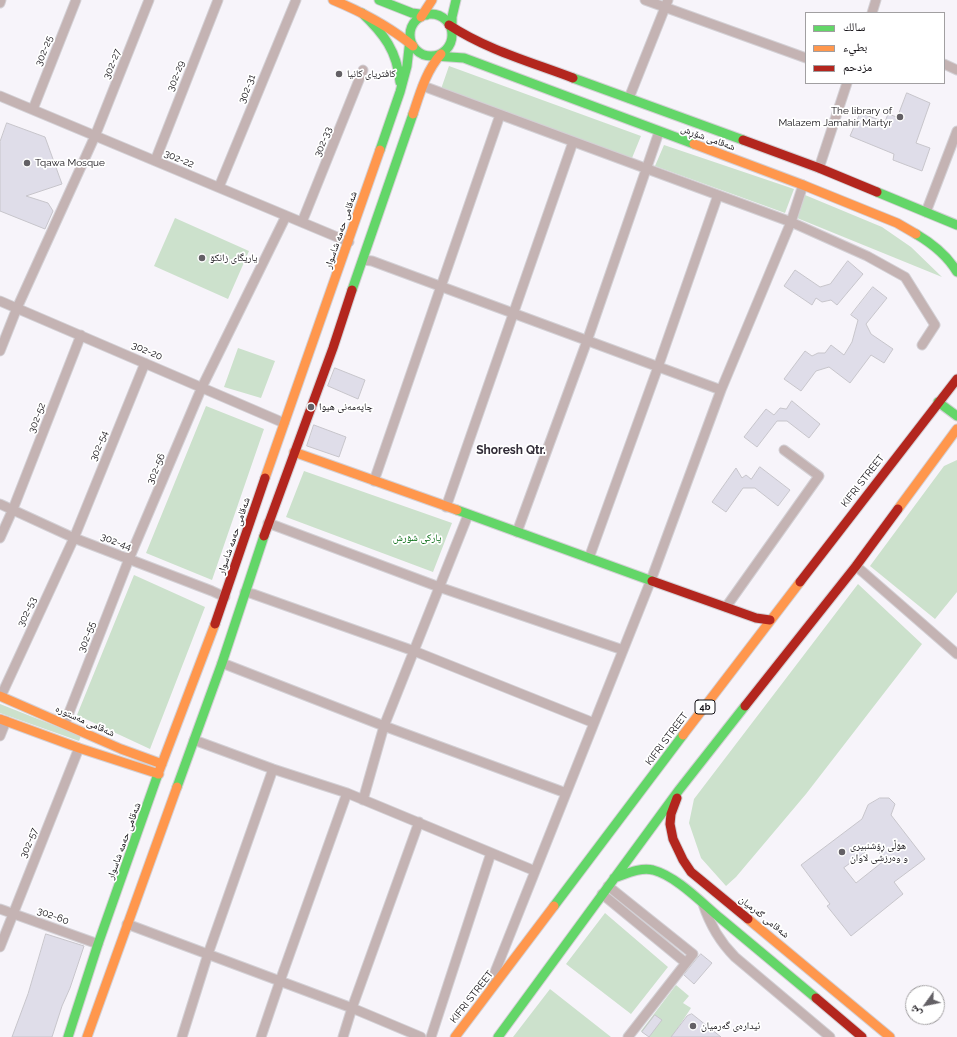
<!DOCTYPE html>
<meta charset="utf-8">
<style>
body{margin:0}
#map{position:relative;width:957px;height:1037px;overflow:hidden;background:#f7f4fa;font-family:Raleway,"Noto Naskh Arabic",sans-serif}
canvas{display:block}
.legend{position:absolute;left:805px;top:12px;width:140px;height:72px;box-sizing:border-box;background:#fff;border:1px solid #a19fa1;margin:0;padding:5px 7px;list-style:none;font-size:12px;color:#131015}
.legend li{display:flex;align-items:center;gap:8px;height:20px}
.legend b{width:20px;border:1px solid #a19fa1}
.north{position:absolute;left:905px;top:985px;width:40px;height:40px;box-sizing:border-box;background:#fff;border:1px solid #a19fa1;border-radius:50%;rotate:237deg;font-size:11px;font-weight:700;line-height:16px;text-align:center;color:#131015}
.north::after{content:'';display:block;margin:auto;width:14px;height:18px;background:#636065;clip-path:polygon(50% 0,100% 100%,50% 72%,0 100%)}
</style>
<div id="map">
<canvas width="957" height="1037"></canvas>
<ul class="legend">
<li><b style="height:5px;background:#63d668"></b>سالك</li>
<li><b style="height:5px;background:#ff974d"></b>بطيء</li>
<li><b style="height:5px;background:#b3261e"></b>مزدحم</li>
</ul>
<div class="north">ش</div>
</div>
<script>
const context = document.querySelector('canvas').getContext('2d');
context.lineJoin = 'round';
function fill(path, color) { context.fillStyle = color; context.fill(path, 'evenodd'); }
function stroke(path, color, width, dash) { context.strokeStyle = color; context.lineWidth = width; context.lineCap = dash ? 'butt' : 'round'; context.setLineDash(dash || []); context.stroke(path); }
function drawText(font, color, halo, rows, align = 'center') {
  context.font = font + ' Raleway,"Noto Naskh Arabic",sans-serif'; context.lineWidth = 3.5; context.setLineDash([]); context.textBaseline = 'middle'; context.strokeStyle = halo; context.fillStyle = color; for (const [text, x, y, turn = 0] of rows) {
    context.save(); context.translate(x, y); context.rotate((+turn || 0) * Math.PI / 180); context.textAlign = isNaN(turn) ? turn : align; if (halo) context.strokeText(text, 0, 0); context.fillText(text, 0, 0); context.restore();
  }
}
const green = new Path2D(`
 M449,66L641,136L632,158L441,89Z
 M664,145L794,189L785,213L655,166Z
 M805,195L882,227L911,247L942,277L797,218Z
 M175,218L249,251L228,299L154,266Z
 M238,348L275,361L261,398L224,387Z
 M206,406L264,429L212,580L146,553Z
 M957,460V592L935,619L870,566L944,466Z
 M304,471L452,523L433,572L286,517Z
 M134,575L205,607L150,749L77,715Z
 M858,584L922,644L806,794L736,877L726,886L701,858L689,823L694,799Z
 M0,704L81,736L79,741L0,713Z
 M605,913L668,967L631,1014L566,964Z
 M676,985L689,996L683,1003L691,1008L672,1037H649L641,1031Z
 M550,989L611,1037H513Z`);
const building = new Path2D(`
 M907,93L930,103L916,143L930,148L922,171L893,160L894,154L850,136L860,113L885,122L888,114L897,117Z
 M7,123L45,137L62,184L26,196L48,203L53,211L45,229L0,211V142Z
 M848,261L863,274L837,305L831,300L822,302L816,298L812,305L784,286L795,270L820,287L830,284Z
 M873,287L887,298L866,324L871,334L893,349L884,363L871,355L850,383L829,367L816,371L801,391L784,379L805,351L812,356L818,353H825L831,345L844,355L852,342L858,320L851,315Z
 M335,368L365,380L358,399L328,386Z
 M792,401L820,424L809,438L787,421H777L757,447L744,437L766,409L774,415L780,408L786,409Z
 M314,425L346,437L339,457L307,446Z
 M760,467L790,490L778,506L755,488H743L726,512L712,502L736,468L742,478L746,475L751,479Z
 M880,798H889L895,804L891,815L925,859L894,882L903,894L851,936L827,906L830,904L801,865L862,819L868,805ZM874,846L885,860L856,883L844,868Z
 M46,934L84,946L70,988L62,1006L52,1037H12L28,994Z
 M701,954L712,963L694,984L684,975Z
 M692,1014L721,1037H671L687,1016Z
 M655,1015L662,1020L649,1037L642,1032Z`);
const street = new Path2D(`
 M645,0L806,58
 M0,3L1,0
 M872,13L876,0
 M944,64L957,70
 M423,86L791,222L867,256L905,277L935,325L922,345
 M0,96L349,242
 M629,98L668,0
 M33,109L76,0
 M155,161L218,0
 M819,168L847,83
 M219,187L296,0
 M926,212L957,131
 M302,222L363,70
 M363,260L372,261L721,390
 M0,301L284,423
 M0,351L17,308L95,136L149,0
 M374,481L500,115
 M0,504L74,538L212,591L225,597
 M446,507L573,142
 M268,523L439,587L623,650
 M517,532L587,341L659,132
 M0,538L13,509L81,335
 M589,558L658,367L718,195
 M856,566L957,654
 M245,592L253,594L414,651L594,723
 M726,607L819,476L784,450
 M222,663L384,726L566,793
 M1,696L74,538L145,363
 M65,723L129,559L202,387L286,216
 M0,736L6,721
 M194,740L273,769L347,793L535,871
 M363,800L384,726L468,515
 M608,886L693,954L628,1037
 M602,894L686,963
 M703,904C710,925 719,941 735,957L830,1037
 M0,909L98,944
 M127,924L352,1008L421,1037
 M0,947L79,748
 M491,982L651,580L721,390L791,222L803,185
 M182,1037L208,954L273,769
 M261,1037L280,981L347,793
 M343,1037L352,1008L419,822
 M431,1037L491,853`);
const fast = new Path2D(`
 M379,0L412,13L427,15
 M362,13C384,34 397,51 400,82
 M410 35a21 21 0 1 1 42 0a21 21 0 1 1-42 0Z
 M452,31V17L456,0
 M435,56L464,58L694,144
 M573,78L743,140
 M380,150L400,92L407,66L410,39
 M877,192L957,225
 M916,234C933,244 947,255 957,272
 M352,290L413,114
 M938,402L957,416
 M457,510L652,581
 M177,787L222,663L264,536
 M614,878C626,874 640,867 653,870C676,876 701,902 720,918C752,945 784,971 816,998
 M554,906L683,735
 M68,1037L98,944L158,774
 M498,1037L679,790L745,706`);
const slow = new Path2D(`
 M333,0C362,12 389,26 413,46
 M421,17L432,0
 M413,114C420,93 426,71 441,54
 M694,144L803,185L897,223L916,234
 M294,452L457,510
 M265,478L380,150
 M898,509L957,429
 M0,696L121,749L162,764
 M0,719L79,748L159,774
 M683,735L800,582
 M158,774L215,624
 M748,919L890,1037
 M87,1037L177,787
 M455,1037L554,906`);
const jam = new Path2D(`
 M449,25C487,50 531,62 573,78
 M743,140L819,168L877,192
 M264,536L333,348L352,290
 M652,581L756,618L770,620
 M800,582L957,379
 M215,624L265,478
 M745,706L856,566L898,509
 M677,798L671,814L670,824L673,839L683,860L691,872L748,919
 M816,998L862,1037`);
const markers = [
 [339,74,4,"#636065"],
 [900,117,4,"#636065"],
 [27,163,4,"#636065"],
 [202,258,4,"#636065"],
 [311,407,4,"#636065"],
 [842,852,4,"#636065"],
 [693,1026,4,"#636065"]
];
const shields = [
 [705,707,20]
];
const shieldNames = [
 ["4b",705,707]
];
const streetNames = [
 ["302-25",44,51,-68],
 ["302-27",112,64,-68],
 ["302-29",176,76,-69],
 ["302-31",247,89,-68],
 ["شەقامی شۆڕش",708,138,20],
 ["302-33",323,142,-68],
 ["302-22",179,159,23],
 ["شەقامی حەمە شاسوار",341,230,-71],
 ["302-20",147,351,23],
 ["302-52",37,418,-69],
 ["302-54",99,446,-68],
 ["302-56",156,469,-67],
 ["KIFRI STREET",863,481,-52],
 ["شەقامی حەمە شاسوار",234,536,-71],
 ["302-44",116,542,21],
 ["302-53",27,612,-65],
 ["302-55",87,637,-69],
 ["شەقامی مەستورە",85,721,24],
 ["KIFRI STREET",667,739,-53],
 ["شەقامی حەمە شاسوار",124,841,-70],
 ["302-57",29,843,-68],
 ["302-60",53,916,20],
 ["شەقامی گەرمیان",764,917,39],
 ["KIFRI STREET",472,997,-52]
];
const poiNames = [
 ["کافتریای کانیا",347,74],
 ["The library of",892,111,"right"],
 ["Malazem Jamahir Martyr",892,123,"right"],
 ["Tqawa Mosque",35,163],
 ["یاریگای زانکۆ",210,258],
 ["چاپەمەنی هیوا",319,407],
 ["هۆڵی ڕۆشنبیری",850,846],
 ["و وەرزشی لاوان",850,858],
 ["ئیدارەی گەرمیان",701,1026]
];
const parkNames = [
 ["پارکی شۆرش",417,538]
];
const quarterNames = [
 ["Shoresh Qtr.",511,450]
];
fill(green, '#cce1cc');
fill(building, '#dfdde9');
stroke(building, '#c7c5cb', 1);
stroke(street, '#d3d0d5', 11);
stroke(fast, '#d3d0d5', 11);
stroke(slow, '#d3d0d5', 11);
stroke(jam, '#d3d0d5', 11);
stroke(street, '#c4b3b3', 9);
stroke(fast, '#63d668', 9);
stroke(slow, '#ff974d', 9);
stroke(jam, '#b3261e', 9);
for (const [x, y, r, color] of markers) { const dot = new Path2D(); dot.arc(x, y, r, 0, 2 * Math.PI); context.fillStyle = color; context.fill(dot); stroke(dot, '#fff', 1.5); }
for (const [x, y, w] of shields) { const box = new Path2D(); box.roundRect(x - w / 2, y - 7, w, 14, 3); context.fillStyle = '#fff'; context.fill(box); stroke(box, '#131015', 1); }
drawText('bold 9px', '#131015', null, shieldNames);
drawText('10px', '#131015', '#fff', streetNames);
drawText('10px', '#131015', '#fff', poiNames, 'left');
drawText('10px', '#026a0f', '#fff', parkNames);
drawText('bold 12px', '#312b36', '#fff', quarterNames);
</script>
